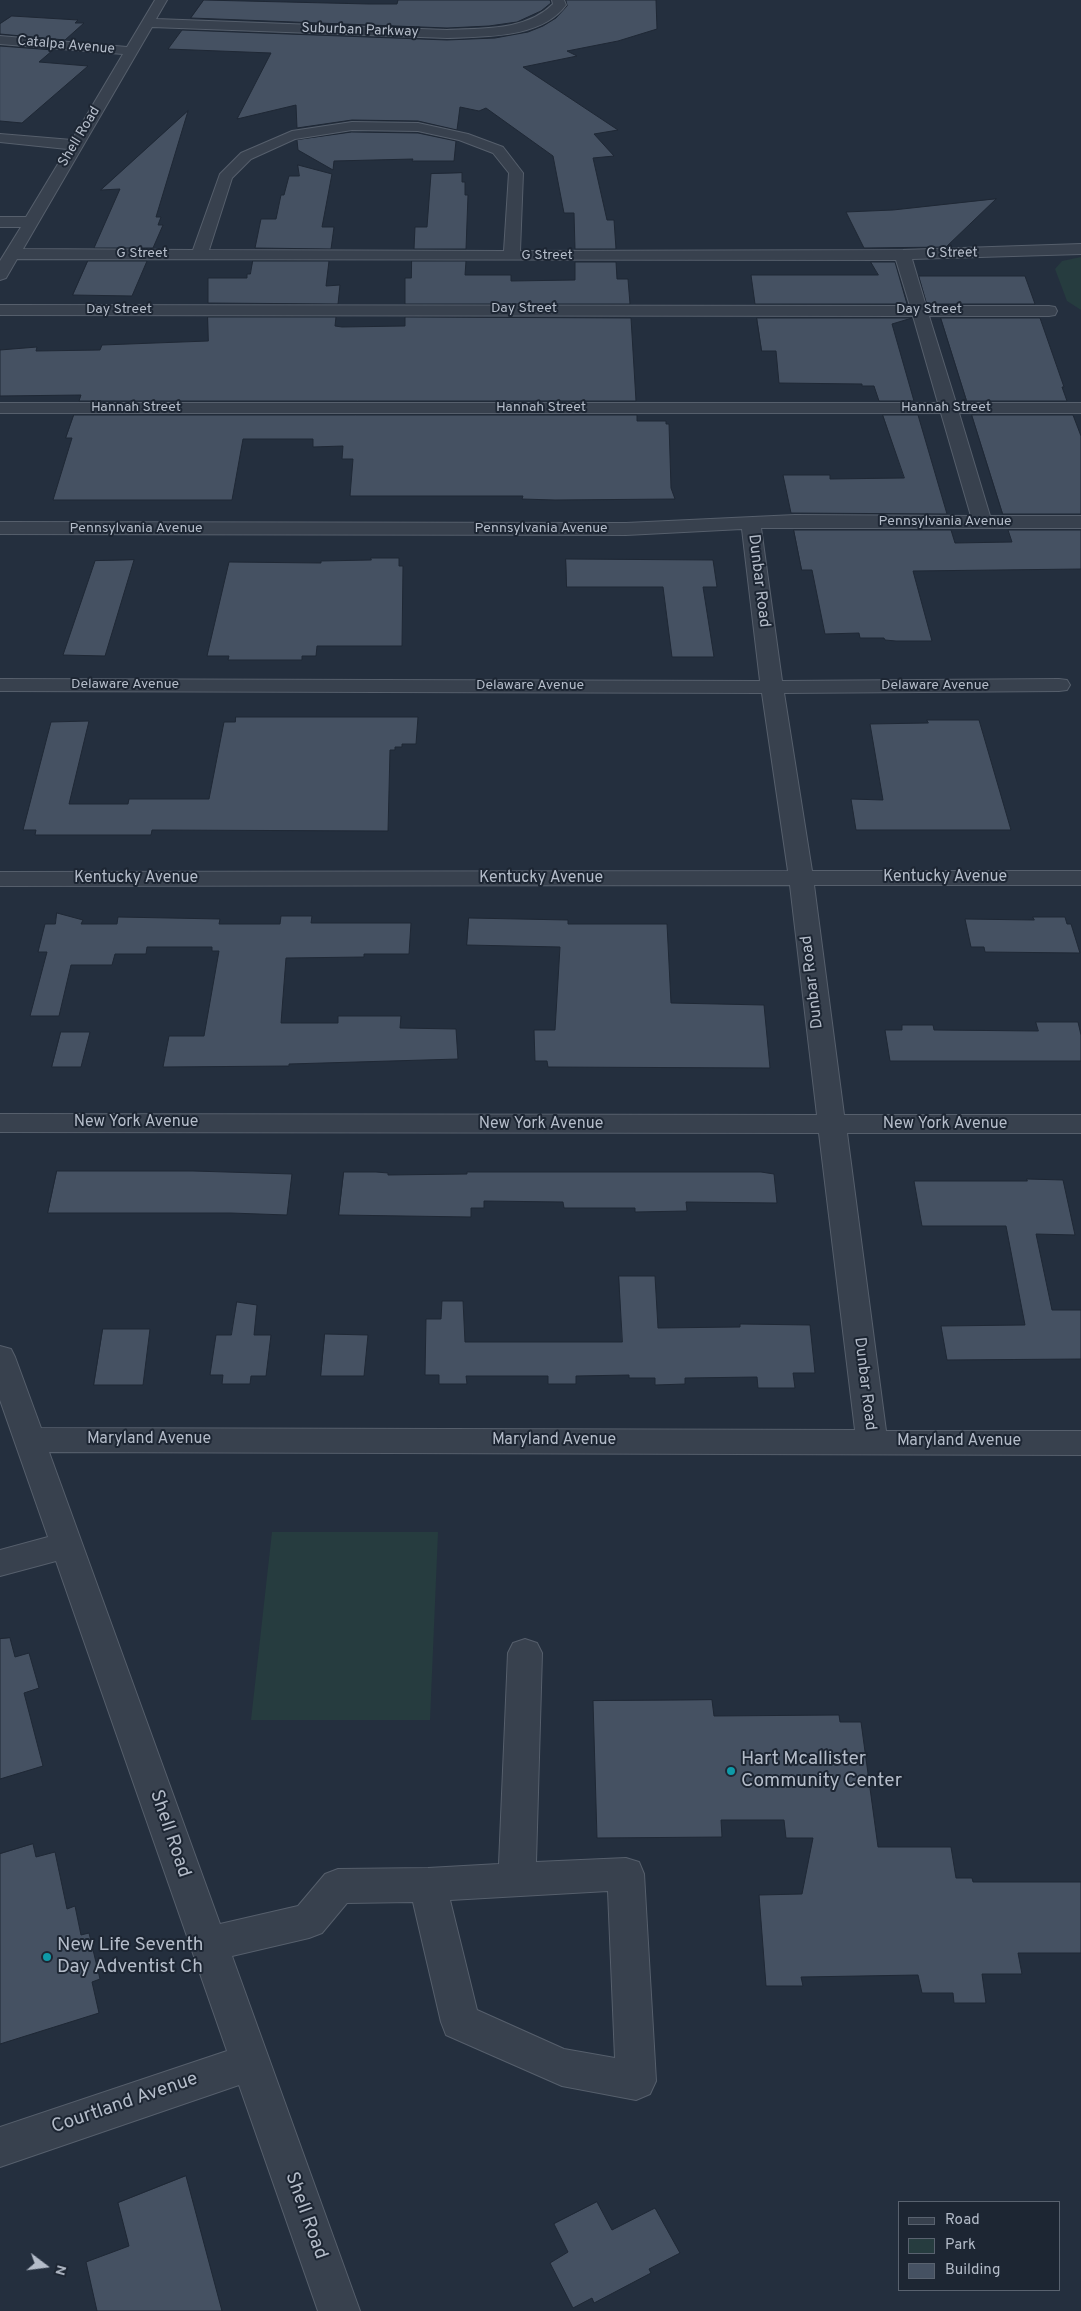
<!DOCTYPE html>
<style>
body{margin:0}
#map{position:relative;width:1081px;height:2311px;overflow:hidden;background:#242f3e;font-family:Overpass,sans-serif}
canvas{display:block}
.legend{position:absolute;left:898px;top:2201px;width:162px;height:90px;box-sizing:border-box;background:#1d2633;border:1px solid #59626f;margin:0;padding:6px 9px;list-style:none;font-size:15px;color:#b4bcc9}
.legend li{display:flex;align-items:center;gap:10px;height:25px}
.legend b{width:25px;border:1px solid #59626f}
.north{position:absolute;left:20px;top:2241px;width:50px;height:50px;-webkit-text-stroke:4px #1d2633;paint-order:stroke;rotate:105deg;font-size:14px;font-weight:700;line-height:20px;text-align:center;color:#b4bcc9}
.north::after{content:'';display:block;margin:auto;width:18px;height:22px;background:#b4bcc9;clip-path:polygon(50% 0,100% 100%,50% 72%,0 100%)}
</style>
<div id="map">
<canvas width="1081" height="2311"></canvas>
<ul class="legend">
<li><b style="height:6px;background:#38414e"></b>Road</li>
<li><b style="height:14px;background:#263c3f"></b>Park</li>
<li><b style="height:14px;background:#455162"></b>Building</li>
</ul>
<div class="north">N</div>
</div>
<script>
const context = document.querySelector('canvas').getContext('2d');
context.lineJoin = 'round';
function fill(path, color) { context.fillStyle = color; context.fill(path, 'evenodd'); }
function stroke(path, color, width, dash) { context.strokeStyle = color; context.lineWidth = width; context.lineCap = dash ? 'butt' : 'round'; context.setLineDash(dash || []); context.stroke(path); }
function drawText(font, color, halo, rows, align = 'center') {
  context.font = font + ' Overpass,sans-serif'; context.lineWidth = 4; context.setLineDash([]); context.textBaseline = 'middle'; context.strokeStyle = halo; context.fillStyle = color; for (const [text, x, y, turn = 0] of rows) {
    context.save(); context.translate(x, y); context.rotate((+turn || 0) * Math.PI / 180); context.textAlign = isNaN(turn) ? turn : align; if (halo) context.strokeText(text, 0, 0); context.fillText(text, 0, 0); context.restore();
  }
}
const green = new Path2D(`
 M1081,257V310L1067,301L1055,269L1062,261Z
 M272,1532H438L430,1720H251Z`);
const building = new Path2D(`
 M204,0L369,4H397L398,0H550L551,3L541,11L517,22L489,26L447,28L191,18Z
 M566,0H656L657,29L618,41L567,51L577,56L523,67L618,130L594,134L614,156L593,158L607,220H614L616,249H575L574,213H564L553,156L486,108L479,111L460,107L457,130L418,121L352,120L297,128L296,105L237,119L271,53L168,49L182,30L447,40L495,38L528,32L543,26L556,18L567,6Z
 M12,16L78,20L75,23H84L65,40L0,34V24Z
 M0,46L53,50L39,62L88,66L22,123L0,121Z
 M188,111L156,217H161L158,225H163L153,248H94L120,189L101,190Z
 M352,132L418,133L456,141L454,161H412L413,159L334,161L333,170L298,150L297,140Z
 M298,165L332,174L322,227H334L331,249L255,248L261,219H276L281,195H284L289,176H299Z
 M462,173V182H465V195H468L466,249H414L415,227H427L431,174Z
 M996,199L946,247L864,248L846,212L893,210Z
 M88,261H147L132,296L73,295Z
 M253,261H329L326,286L340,285L338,304L208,303V278H247V274H250Z
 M412,261H466L465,275H511V281L575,280V262H616L617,279H628L630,304H405V278H411Z
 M871,262H895L907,304H755L751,275H878Z
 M919,276H1025L1035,304H927Z
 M208,317H336L335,326L342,327L405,326V317L631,318L636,401H79L81,395L0,396V350L37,347L36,351L100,350L102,345L208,341Z
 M757,318H912L892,324L914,401H879L874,386H862V384L779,383L776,351H762Z
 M941,318H1040L1064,387H1062L1067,401H967Z
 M74,415H637V421H666V424H669L671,488L675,499L555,500L522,499L523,496H350L353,459H342L343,446L313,447V439H243L232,500H53L72,438H66Z
 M883,415H918L947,514L791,513L783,475H830V479L904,478Z
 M972,415H1073L1081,436V514H1003Z
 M794,530H951L955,543L1012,542L1008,530H1081V569L913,571L932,641H896L885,640L884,638H860L859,633L825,634L812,570H802Z
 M371,558H399V566H403L402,646H317L316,656H302V660H228L229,656H207L229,562L321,563V561L371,560Z
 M566,559L713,560L717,587H703L714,657H672L663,587H567Z
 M134,560L105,656L63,655L95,561Z
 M236,717H418L416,744H402V747H395V750H390L388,831L152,830L151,835H35L36,830H23L51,722L89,721L69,804H128L129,799H209L224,722H235Z
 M927,720H979L1011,830H856L851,799L883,800L870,724L928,723Z
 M57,913L83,920L81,924H117L118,917L220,919L219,924H280L281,916H312L311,923H411L409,954H364V957L286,958L281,1023H338V1016H401L400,1028L456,1029L458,1059L289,1064V1066L163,1067L169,1036H204L219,951H212V947H147L146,954H115L112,965H71L59,1016H30L47,952H38L45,924H55Z
 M1033,917H1065L1067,924H1071L1080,953L985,952L984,947H971L965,919L1034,920Z
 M469,918L568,920V924H667L671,1003L764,1005L770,1068L548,1067L547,1061H535L534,1030H555L560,947L467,945Z
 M1036,1022H1078L1081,1035V1061H890L885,1030H902V1025H933L934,1030L1038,1031Z
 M61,1032H90L81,1067H52Z
 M57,1171H193L292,1174L287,1215L231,1213H48Z
 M344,1172H376L388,1173V1175L467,1174V1172H761L774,1174L777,1203L686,1202L687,1211L635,1212V1208H564L563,1202L484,1201V1208H471V1217L339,1215Z
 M1027,1179L1063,1180L1075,1235L1036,1234L1052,1310H1081V1359L947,1360L941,1326L1025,1325L1006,1226H922L914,1181H1027Z
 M619,1276H655L658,1328L740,1327V1324L810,1325L815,1373H793L795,1388H758L757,1377L685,1378V1384L655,1385V1378H629V1375L576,1376V1384H548V1376H466L467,1384H439V1375H425L426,1319H441L442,1301H463L465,1342H622Z
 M237,1302L257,1305L254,1335H271L266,1376H251L250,1384H222L223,1375H210L216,1335H231Z
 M103,1329H150L143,1385H94Z
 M325,1334L368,1335L364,1376H321Z
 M10,1638L15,1657L29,1653L39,1688L24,1693L43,1766L0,1779V1639Z
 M712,1700L714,1716L839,1715L840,1722H861L878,1847H951L956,1878H972L973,1882H1081V1953H1018L1022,1974H982L986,2003H954L953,1993H922L918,1975L801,1977L803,1986H766L759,1895L802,1894L813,1838H786L784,1820H721L722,1837L597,1838L593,1701Z
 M33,1844L36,1857L55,1852L67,1909L75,1906L81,1935L89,1933L100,1979L92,1982L99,2013L0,2044V1854Z
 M186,2176L222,2311H97L86,2262L129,2246L118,2203Z
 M597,2202L612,2230L655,2208L680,2253L649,2269L651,2273L594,2303L592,2298L573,2308L550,2263L568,2252L554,2224Z`);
const minor = new Path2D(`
 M155,0H167L156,19L447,30C483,28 526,31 553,4L552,0H564L566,5C541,39 485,36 447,38L152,27L23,249L193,250L220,174L241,153L292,131L352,122L418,123L468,134L503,147L523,173L520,251L903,250L1081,244V254L912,259L926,306H1049L1055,307L1057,311L1055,315L1049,316H929L956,403H1081V413H959L990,516H1081V528H761L782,681L1059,679L1067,680L1070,685L1067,690L1059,691L784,693L812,871H1081V885H814L844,1115H1081V1133H847L886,1431H1081V1455L49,1452L220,1924L298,1906L325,1874L338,1869L428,1868L499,1864L508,1653L513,1643L525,1639L537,1643L542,1653L536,1862L626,1858L639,1862L644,1874L656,2081L650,2094L636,2100L562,2086L446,2035L441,2022L413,1902L347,1903L322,1933L309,1938L232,1956L360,2311H318L239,2085L0,2167V2127L227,2051L56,1561L0,1576V1550L48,1537L0,1400V1346L11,1349L15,1357L41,1428L855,1430L819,1133L0,1132V1114L817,1115L790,885L0,886V872L788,871L762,693L0,691V679L760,681L742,529L626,535L0,534V522L626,523L795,515L971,516L941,413H0V403H938L913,316L0,315V305L910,306L896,260L17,259L6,278L0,280V261L21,227H0V217H26L67,149L0,142V134L72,140L123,54L0,44V36L127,47ZM352,130L418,131L459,140L493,153L509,173L504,251L209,250L232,178L251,159L295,139ZM608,1891L615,2058L564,2049L477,2010L450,1900Z`);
const markers = [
 [731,1771,5,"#0f9aa8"],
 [47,1957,5,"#0f9aa8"]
];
const farStreetnames = [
 ["Suburban Parkway",360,31,2],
 ["Catalpa Avenue",66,46,5],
 ["Shell Road",80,137,-59],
 ["G Street",142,254],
 ["G Street",952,254,-1],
 ["G Street",547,256],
 ["Day Street",524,309],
 ["Day Street",119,310],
 ["Day Street",929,310],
 ["Hannah Street",136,408],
 ["Hannah Street",541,408],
 ["Hannah Street",946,408],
 ["Pennsylvania Avenue",945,522],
 ["Pennsylvania Avenue",136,529],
 ["Pennsylvania Avenue",541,529],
 ["Delaware Avenue",125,685],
 ["Delaware Avenue",530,686],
 ["Delaware Avenue",935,686]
];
const streetNames = [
 ["Dunbar Road",758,581,83],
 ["Kentucky Avenue",945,878],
 ["Kentucky Avenue",136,879],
 ["Kentucky Avenue",541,879],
 ["Dunbar Road",813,982,-97],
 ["New York Avenue",136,1123],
 ["New York Avenue",541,1125],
 ["New York Avenue",945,1125],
 ["Dunbar Road",864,1384,83],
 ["Maryland Avenue",149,1440],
 ["Maryland Avenue",554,1441],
 ["Maryland Avenue",959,1442]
];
const nearPoinames = [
 ["Hart Mcallister",741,1760],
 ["Community Center",741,1782],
 ["New Life Seventh",57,1946],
 ["Day Adventist Ch",57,1968]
];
const nearStreetnames = [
 ["Shell Road",169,1834,71],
 ["Courtland Avenue",125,2104,-19],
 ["Shell Road",305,2216,70]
];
fill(green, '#263c3f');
fill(building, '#455162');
stroke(building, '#1f2835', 1);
stroke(minor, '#565f6c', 2);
fill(minor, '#38414e');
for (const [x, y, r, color] of markers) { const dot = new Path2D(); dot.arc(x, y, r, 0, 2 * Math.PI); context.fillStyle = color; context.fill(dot); stroke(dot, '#1d2633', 2); }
drawText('14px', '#b4bcc9', '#1d2633', farStreetnames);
drawText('16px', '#b4bcc9', '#1d2633', streetNames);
drawText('19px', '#b4bcc9', '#1d2633', nearPoinames, 'left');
drawText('19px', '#b4bcc9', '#1d2633', nearStreetnames);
</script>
